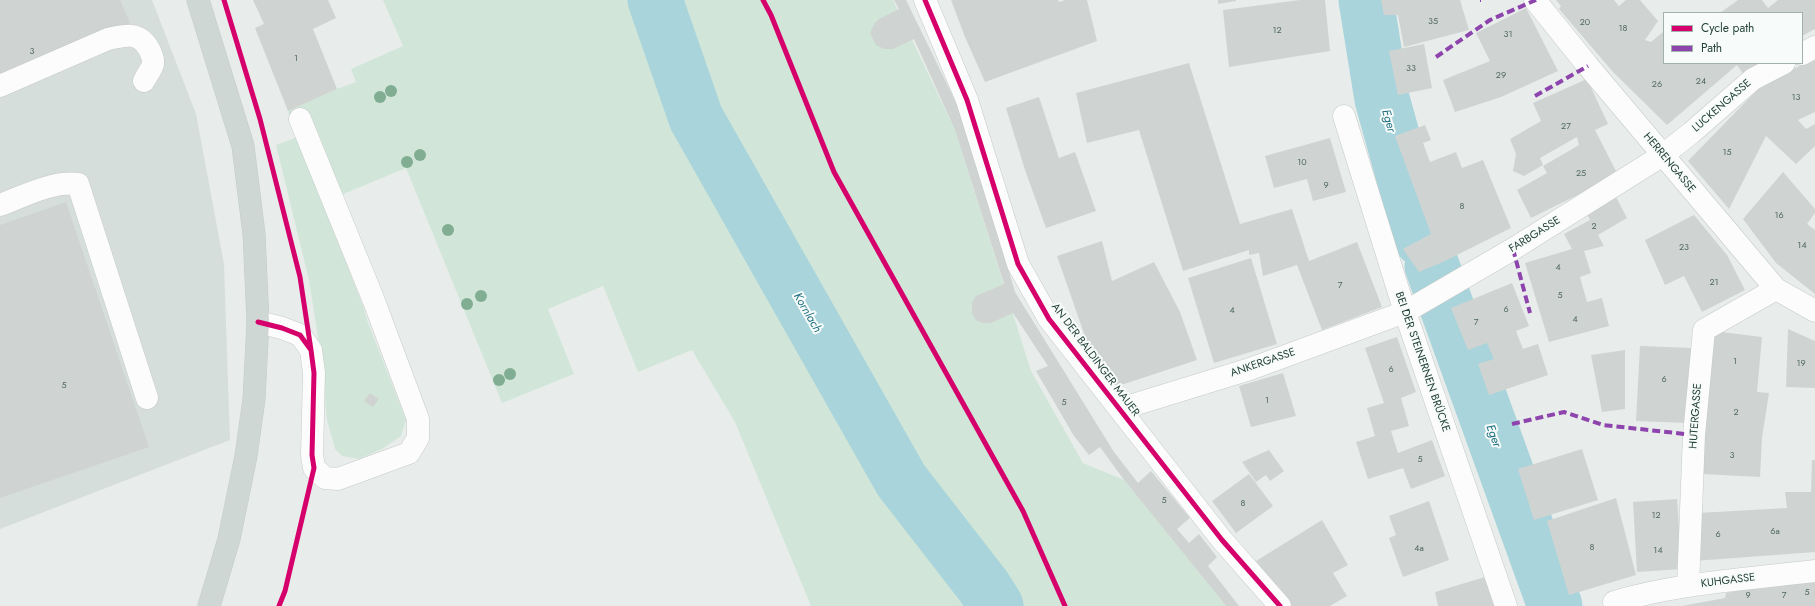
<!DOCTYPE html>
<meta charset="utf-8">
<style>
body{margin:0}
#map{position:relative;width:1815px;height:606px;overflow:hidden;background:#e8edeb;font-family:Jost,sans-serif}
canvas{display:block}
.legend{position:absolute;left:1663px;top:12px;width:140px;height:52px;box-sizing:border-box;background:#f7fbf9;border:1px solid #a3b1ad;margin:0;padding:5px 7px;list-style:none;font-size:12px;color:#24423a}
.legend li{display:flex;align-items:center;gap:8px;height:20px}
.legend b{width:20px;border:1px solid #a3b1ad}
</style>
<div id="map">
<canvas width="1815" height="606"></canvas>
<ul class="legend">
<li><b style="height:5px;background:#d6006c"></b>Cycle path</li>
<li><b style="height:5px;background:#8e44ad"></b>Path</li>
</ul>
</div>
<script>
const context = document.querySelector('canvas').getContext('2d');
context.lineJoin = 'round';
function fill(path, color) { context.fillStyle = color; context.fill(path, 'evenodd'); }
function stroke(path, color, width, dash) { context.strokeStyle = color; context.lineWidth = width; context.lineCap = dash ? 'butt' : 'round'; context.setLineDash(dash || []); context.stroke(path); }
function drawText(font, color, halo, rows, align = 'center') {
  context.font = font + ' Jost,sans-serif'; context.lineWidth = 4; context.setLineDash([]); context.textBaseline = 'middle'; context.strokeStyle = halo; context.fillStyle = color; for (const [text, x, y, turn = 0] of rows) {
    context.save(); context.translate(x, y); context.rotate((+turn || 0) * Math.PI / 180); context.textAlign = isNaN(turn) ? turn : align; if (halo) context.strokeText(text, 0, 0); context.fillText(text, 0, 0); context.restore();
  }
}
const built = new Path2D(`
 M0,0H152L196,114L224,264L230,440L0,529Z`);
const green = new Path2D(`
 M383,0H893L955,130L1031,371L1083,463L1124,480L1226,606H811L735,422L692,350L638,372L603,286L548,309L574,374L502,403L406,168L336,197L337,238L363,306L367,320L406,420L401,436L382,449L359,459L342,456L335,449L327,420L321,357L309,280L276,145L295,138L288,111L337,89L356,82L351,69L403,46Z`);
const river = new Path2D(`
 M655,0L696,118L901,480L984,587L996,606
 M1366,0L1382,99L1421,239
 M1432,266L1555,606`);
const building = new Path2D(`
 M0,0H120L130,23L0,80Z
 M253,0H328L336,18L313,29L337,89L288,111L255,28L264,24Z
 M894,0H906L966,123L1015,292L1114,452L1138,483L1151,471L1190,518L1177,529L1189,543L1199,534L1217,557L1208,566L1239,606H1226L1124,480L1100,447L1089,455L1074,436L1036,371L1048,366L1013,313L991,323H982L976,320L972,314V302L976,296L1004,284L955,130L914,39L893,49H884L876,45L870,33L874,24L879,19L899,9Z
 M951,0H1058L1059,2L1065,0H1087L1097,41L985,82L965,37Z
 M1218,0H1236V1L1218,4Z
 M1300,0H1325L1330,51L1229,67L1223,10Z
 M1381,0H1460L1469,30L1404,47L1398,15H1384Z
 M1556,0H1614L1619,6L1626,0H1640L1658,21L1645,40L1651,42L1664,31V63H1761L1744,75L1737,65L1667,125L1613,72L1559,9L1561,6Z
 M1738,0H1762L1768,8L1778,0H1815V29L1802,36V13H1720Z
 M1526,8L1558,71L1501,97L1455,112L1443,80L1490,61L1476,33Z
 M1424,44L1432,88L1398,95L1389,51Z
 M1815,58V112L1798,120L1806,129L1815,124V146L1796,164L1766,136L1729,209L1688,161L1762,85Z
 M1189,63L1240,224L1292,209L1309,261L1357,242L1382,307L1322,330L1297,265L1263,276L1259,253L1249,255V250L1183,271L1139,130L1087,143L1076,93Z
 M1587,79L1608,124L1595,130L1618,175L1531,218L1517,190L1547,173L1543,166L1579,145L1577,137L1540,158L1543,165L1524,176L1513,171L1516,154L1510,139L1541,121L1533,103Z
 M1039,97L1059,158L1075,152L1096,211L1046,228L1025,170L1006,108Z
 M1425,125L1431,140L1423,143L1430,162L1456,152L1462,168L1483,160L1511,228L1445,261L1419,272L1403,249L1431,234L1395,136Z
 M1330,138L1346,192L1313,201L1307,179L1274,188L1265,156Z
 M1783,172L1815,209V213L1807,224L1815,230V294L1776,263L1743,219Z
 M1615,195L1627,218L1598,235L1604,246L1584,251L1591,273L1580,277L1587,302L1602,298L1609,326L1549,342L1525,263L1572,249L1564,234L1590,220L1587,214Z
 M66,202L149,447L0,498V225Z
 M1694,215L1727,255L1745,290L1702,312L1684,276L1665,285L1645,240Z
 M1102,241L1112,281L1154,262L1180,312L1197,360L1115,387L1106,364L1095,365L1057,256Z
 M1251,258L1277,344L1214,363L1188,278Z
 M1512,283L1529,326L1516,331L1523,349L1538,344L1548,375L1489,395L1478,364L1494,359L1487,343L1468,350L1451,308Z
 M1788,329L1815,341V388L1786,387Z
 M1714,331L1762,337L1757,392L1769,393L1762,438L1760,477L1702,474L1704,433Z
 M1397,337L1416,392L1401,398L1409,426L1391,431L1398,453L1432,440L1445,476L1411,489L1403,468L1368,479L1356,442L1375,436L1367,408L1384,403L1365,348Z
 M1640,346L1692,348L1688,423L1636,421Z
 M1625,350V409L1602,412L1591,355Z
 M1283,373L1296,416L1251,427L1239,386Z
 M370,393L379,399L373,407L364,401Z
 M1582,449L1598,500L1534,520L1518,469Z
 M1269,450L1284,471L1270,481L1266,475L1256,482L1242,462Z
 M1812,460H1815V552L1694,561L1698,513L1787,508L1785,492H1811Z
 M1249,474L1273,506L1236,533L1212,501Z
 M1616,498L1636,575L1569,595L1547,521Z
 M1677,499L1682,569L1637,572L1633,502Z
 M1429,501L1449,560L1403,577L1389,538L1396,535L1389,516Z
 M1322,520L1348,565L1333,573L1347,596L1330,606H1291L1256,561Z
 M1485,577L1495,606H1438L1435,592Z
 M1815,580V606H1682L1725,598L1726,593L1769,585Z`);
const minor = new Path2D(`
 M925,0L967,100L1018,264L1049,319L1222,540L1280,606
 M1535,0L1588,66L1776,289L1815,311
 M1802,54L1815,47
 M0,86L108,39C125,35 139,31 149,49C151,53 154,60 153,64C152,69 146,76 144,81
 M1344,116L1405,312L1506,606
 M0,205C24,196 52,181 78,184L147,398
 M258,322L282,328L300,335L311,350L314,373L312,455L314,468L325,478L338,479L409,453L418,438V419L374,301L300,119
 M1120,409L1250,369L1405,312L1513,249L1663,155L1691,133L1753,79L1784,63
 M1688,586L1694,435L1704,330L1776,289
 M1615,606L1614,602C1679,583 1748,579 1815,571`);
const major = new Path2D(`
 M198,0L243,146L254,234L258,322L254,399L246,456L229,539L209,606`);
const quiet = new Path2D(`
 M1480,0H1481
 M1436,57L1490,20L1536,0
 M1535,96L1588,66
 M1513,249L1530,313
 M1512,424L1564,412L1603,425L1694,435`);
const cycleway = new Path2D(`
 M224,0L260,119L300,277L311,350
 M763,0L771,15L834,172L1023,511L1065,606
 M925,0L967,100L1018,264L1049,319L1222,540L1280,606
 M258,322L282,328L300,335L311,350L314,373L312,455L314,468L285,591L279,606`);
const trees = [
 [391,91],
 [380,97],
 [420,155],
 [407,162],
 [448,230],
 [481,296],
 [467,304],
 [510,374],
 [499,380]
];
const numberNames = [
 ["35",1433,22],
 ["20",1585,23],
 ["18",1623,29],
 ["12",1277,31],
 ["31",1508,35],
 ["3",32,52],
 ["1",296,59],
 ["33",1411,69],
 ["29",1501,76],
 ["24",1701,82],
 ["26",1657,85],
 ["13",1796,98],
 ["27",1566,127],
 ["15",1727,153],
 ["10",1302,163],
 ["25",1581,174],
 ["9",1326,186],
 ["8",1462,207],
 ["16",1779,216],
 ["2",1594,227],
 ["14",1802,246],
 ["23",1684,248],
 ["4",1558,268],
 ["21",1714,283],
 ["7",1340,286],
 ["5",1560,296],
 ["6",1506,310],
 ["4",1232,311],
 ["4",1575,320],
 ["7",1476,323],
 ["1",1735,362],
 ["19",1801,364],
 ["6",1391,370],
 ["6",1664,380],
 ["5",64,386],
 ["1",1267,401],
 ["5",1064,403],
 ["2",1736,413],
 ["3",1732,456],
 ["5",1420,460],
 ["5",1164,501],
 ["8",1243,504],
 ["12",1656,516],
 ["6a",1775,532],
 ["6",1718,535],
 ["8",1592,548],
 ["4a",1419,549],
 ["14",1658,551],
 ["5",1807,593],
 ["9",1748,596],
 ["7",1784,596]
];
const streetNames = [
 ["LUCKENGASSE",1722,106,-41],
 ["HERRENGASSE",1669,163,50],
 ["FARBGASSE",1535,235,-32],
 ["AN DER BALDINGER MAUER",1095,360,53],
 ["BEI DER STEINERNEN BRÜCKE",1422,362,71],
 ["ANKERGASSE",1263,363,-19],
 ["HUTERGASSE",1696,416,-86],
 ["KUHGASSE",1728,581,-7]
];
const waterNames = [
 ["Eger",1388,121,74],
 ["Kornlach",807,313,60],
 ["Eger",1493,436,70]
];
fill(built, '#d6dedb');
fill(green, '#d1e6d8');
stroke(river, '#a9d4db', 55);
fill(building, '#cfd4d2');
stroke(minor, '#c5cac8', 23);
stroke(major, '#c3ccc9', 23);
stroke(minor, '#fcfcfc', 22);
stroke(major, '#cfd7d5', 22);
stroke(quiet, '#8e44ad', 4, [8, 4]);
stroke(cycleway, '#d6006c', 5);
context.fillStyle = '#81ae93';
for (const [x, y] of trees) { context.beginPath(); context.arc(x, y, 6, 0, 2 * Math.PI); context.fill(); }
drawText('9px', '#506761', null, numberNames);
drawText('11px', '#24423a', '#f7fbf9', streetNames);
drawText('italic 12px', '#1c6f80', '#f7fbf9', waterNames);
</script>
